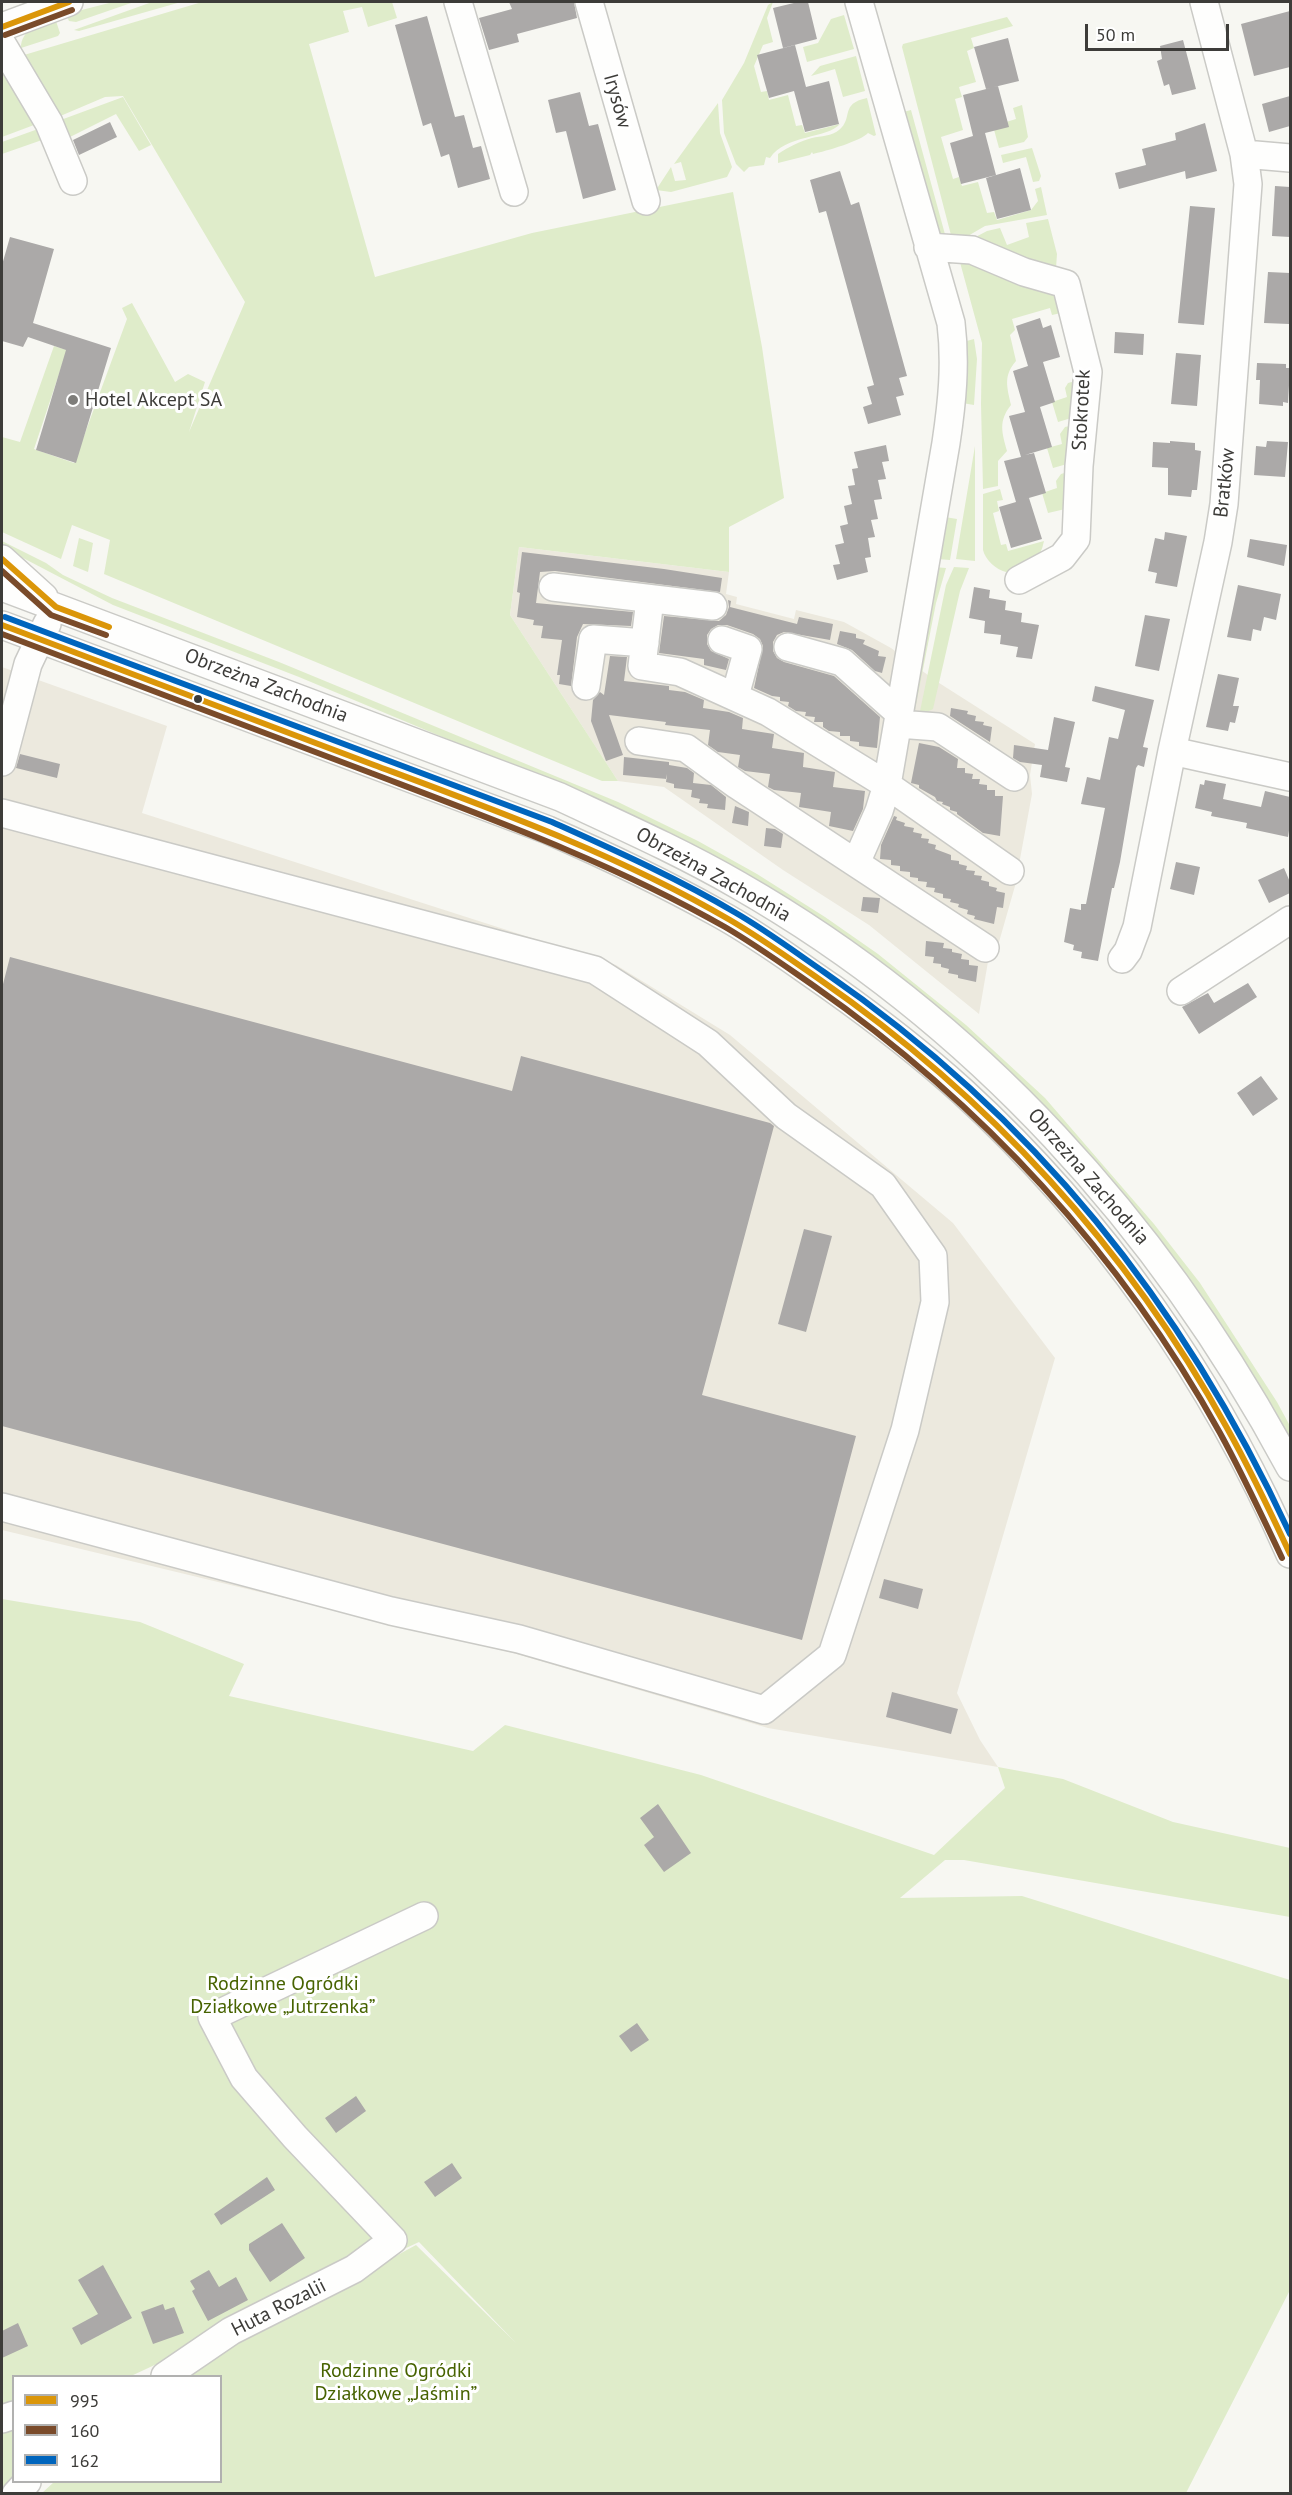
<!DOCTYPE html>
<meta charset="utf-8">
<style>
body{margin:0}
#map{position:relative;width:1292px;height:2495px;overflow:hidden;background:#f7f7f2;font-family:"PT Sans",sans-serif}
canvas{display:block}
.frame{position:absolute;inset:0;border:3px solid #3d3c39;pointer-events:none}
.legend{position:absolute;left:12px;top:2375px;width:210px;height:108px;box-sizing:border-box;background:#fff;border:2px solid #b1b1b0;margin:0;padding:8px 10px;list-style:none;font-size:18px;color:#3d3c39}
.legend li{display:flex;align-items:center;gap:12px;height:30px}
.legend b{width:30px;border:2px solid #b1b1b0}
.scale{position:absolute;left:1085px;top:24px;width:144px;height:27px;box-sizing:border-box;border:3px solid #3d3c39;border-top:0;padding-left:8px;font-size:18px;line-height:21px;white-space:nowrap;color:#3d3c39;-webkit-text-stroke:4px #fff;paint-order:stroke}
</style>
<div id="map">
<canvas width="1292" height="2495"></canvas>
<div class="frame"></div>
<ul class="legend">
<li><b style="height:8px;background:#db9609"></b>995</li>
<li><b style="height:8px;background:#7a4b2a"></b>160</li>
<li><b style="height:8px;background:#0065bd"></b>162</li>
</ul>
<div class="scale">50 m</div>
</div>
<script>
const context = document.querySelector('canvas').getContext('2d');
context.lineJoin = 'round';
function fill(path, color) { context.fillStyle = color; context.fill(path, 'evenodd'); }
function stroke(path, color, width, dash) { context.strokeStyle = color; context.lineWidth = width; context.lineCap = dash ? 'butt' : 'round'; context.setLineDash(dash || []); context.stroke(path); }
function drawText(font, color, halo, rows, align = 'center') {
  context.font = font + ' "PT Sans",sans-serif'; context.lineWidth = 6; context.setLineDash([]); context.textBaseline = 'middle'; context.strokeStyle = halo; context.fillStyle = color; for (const [text, x, y, turn = 0] of rows) {
    context.save(); context.translate(x, y); context.rotate((+turn || 0) * Math.PI / 180); context.textAlign = isNaN(turn) ? turn : align; if (halo) context.strokeText(text, 0, 0); context.fillText(text, 0, 0); context.restore();
  }
}
const built = new Path2D(`
 M519,547L729,572L726,594L737,597L736,604L794,619L796,610L844,622L891,648L936,681L1035,744L1030,775L1032,794L1015,886L999,942L990,950L979,1014L869,925L783,870L664,787L618,781L510,615Z
 M2,667L167,726L142,813L616,965L730,1035L953,1223L1055,1358L957,1693L980,1740L998,1767L768,1728L513,1653L2,1530Z`);
const green = new Path2D(`
 M113,2H134L76,22L69,21L66,14Z
 M152,2H181L79,31L74,30Z
 M202,2H392L397,18L368,27L362,7L343,11L349,32L309,44L375,277L532,233L733,192L762,347L784,498L729,527V572L519,547L510,615L618,781H602L104,574L110,540L72,525L61,559L2,532V437L20,442L54,346L67,350L34,449L74,463L127,319L122,308L132,303L175,382L188,374L205,382L189,432L245,302L123,96L105,97L58,117L24,55Z
 M773,2L767,18L773,42L763,45L754,66L761,92L767,91L769,100L788,95L796,126L802,125L805,133L840,124C827,139 786,134 770,158L766,157L764,165L749,167L744,172L736,164L724,133L722,100L744,63L768,5Z
 M844,15L854,49L807,62L803,47L818,43L831,19Z
 M1007,17L1013,26L971,38L974,48L967,51L976,82L959,87L962,97L955,99L963,130L941,137L953,179L959,177L962,186L978,182L987,213L994,212L997,220L1031,210L1038,201L1035,189L1041,187L1047,215L985,226L961,240L952,239L902,47L903,44Z
 M55,18L60,33L58,36L21,48C21,29 40,24 55,18Z
 M856,56L865,91L843,97L835,69L811,76L820,66Z
 M2,65L42,122L2,137Z
 M123,97L151,145L139,151L116,114L68,138L58,121Z
 M867,98L876,135L874,136L868,133C861,141 826,151 813,154L812,152L810,155L778,163V154C788,147 801,141 812,138C821,136 832,136 839,130C854,118 839,104 867,98Z
 M718,103L720,133L732,167L727,177L671,192L656,190L671,167L675,181L686,180L681,162L674,164Z
 M1022,105L1028,137L1024,142L999,148L993,126L1016,119L1013,108Z
 M911,110L946,238L935,233L899,113Z
 M38,129L42,140L2,154V142Z
 M1032,148L1041,176L1039,181L1033,182L1026,157L1003,163L1001,155Z
 M1048,219L1057,254L1056,268L968,241L987,231L1000,228L1007,245L1029,237L1026,223Z
 M958,255L1052,285L1061,313L1052,315L1050,308L1012,319L1015,330L1010,335L1016,361C1003,376 1007,387 1011,405C998,421 1002,433 1007,451L998,461V486L983,489L981,404L982,343Z
 M974,339L977,359L974,405L962,403L963,342Z
 M1083,379L1078,416L1058,422L1052,402L1067,397L1065,388L1068,383Z
 M1078,424L1074,462L1053,468L1047,448L1062,444L1060,434L1065,427Z
 M975,446V561L956,559Z
 M1075,470L1074,507L1048,513L1042,493L1057,488L1056,481L1061,474Z
 M1000,489L1003,500L997,501L999,511L993,513L1001,545L1006,544L1008,551L1044,541C1043,545 1042,551 1039,554C1034,560 1014,574 1006,572C996,570 985,559 983,550V494Z
 M945,517L957,519L950,560L937,559Z
 M79,538L93,543L88,572L73,566Z
 M2,541L46,563L63,575L112,598L279,662L618,802L698,841L757,874L825,917L878,954L966,1025L1045,1098L1154,1224L1200,1283L1277,1402L1290,1426V1443L1224,1330L1153,1231L1096,1163L1058,1122L985,1051L642,821L564,785L483,754L299,677L113,605L2,547Z
 M934,567L946,568L936,603L914,715L910,705Z
 M954,567L969,568L960,591L933,709L919,716L946,585Z
 M2,1599L140,1622L244,1664L229,1696L473,1751L505,1725L701,1775L934,1855L1005,1788L998,1767L1063,1779L1173,1822L1290,1848V1917L964,1860H945L900,1898L1022,1896L1290,1980V2290L1186,2493H42L54,2482H220V2376H186L231,2346L416,2245L516,2343L419,2242L131,2376H14V2482L8,2493H2Z`);
const building = new Path2D(`
 M509,2H574L577,18L517,34L519,42L489,50L479,18L512,9Z
 M798,2H808L817,39L783,48L773,8Z
 M1290,11V67L1254,76L1241,24Z
 M427,16L455,117L464,115L473,148L481,146L490,179L458,188L449,154L441,157L431,123L423,126L395,25Z
 M1008,38L1019,81L986,89L974,47Z
 M1183,40L1196,89L1172,95L1169,84L1164,86L1157,61L1162,59L1160,46Z
 M795,45L806,87L829,81L839,124L805,132L794,91L769,98L757,55Z
 M998,86L1009,127L985,133L996,175L961,184L950,143L973,136L963,95Z
 M580,92L589,126L598,124L616,190L583,199L566,131L556,133L548,100Z
 M1290,96V126L1269,132L1262,104Z
 M110,122L117,137L79,155L73,140Z
 M1205,123L1217,171L1186,179L1185,171L1119,189L1115,173L1146,165L1142,149L1176,140L1175,133Z
 M1020,168L1031,210L997,219L986,178Z
 M840,171L851,205L859,202L907,376L899,378L904,395L896,397L901,415L868,424L863,407L872,404L867,387L874,385L826,211L819,213L810,180Z
 M1275,186L1290,187V237L1272,236Z
 M1190,206L1215,208L1204,325L1178,323Z
 M10,237L54,249L33,323L111,348L76,463L36,450L66,350L28,337L23,347L2,341V265Z
 M1268,272L1290,273L1289,324L1264,323Z
 M1040,318L1043,328L1051,325L1060,357L1043,362L1055,402L1040,407L1052,447L1025,455L1034,453L1046,493L1022,500L1029,498L1042,539L1011,548L999,507L1016,502L1004,461L1021,457L1009,416L1025,412L1013,371L1028,366L1016,326Z
 M1115,332L1144,334L1143,355L1114,353Z
 M1176,353L1201,355L1197,406L1171,404Z
 M1257,363L1286,364V368H1290L1288,403L1283,402V406L1259,404L1260,380H1256Z
 M1170,441L1195,443V450L1201,451L1197,490H1192L1191,497L1168,495V468L1152,467L1153,442L1170,443Z
 M1267,441L1288,442L1285,477L1254,475L1256,446L1266,447Z
 M886,445L889,461L882,462L886,479L878,480L882,499L874,500L878,519L871,520L875,537L868,538L871,557L865,558L868,572L837,580L833,565L840,564L835,545L844,543L840,526L848,524L844,506L852,504L848,486L855,485L852,469L858,468L854,452Z
 M1165,532L1187,536L1177,587L1155,583L1157,573L1148,571L1155,538L1164,540Z
 M1250,539L1287,545L1284,566L1247,557Z
 M522,552L664,569L722,578L720,592L555,571L540,572L536,603L633,612L631,626L583,624L577,637L571,686L559,684L560,675H557L562,640L541,638L543,626L533,625L534,620L517,617L520,593L517,592Z
 M1238,585L1281,594L1276,620L1264,617L1261,631L1253,629L1251,641L1227,637Z
 M974,587L990,590L989,598L1006,601L1005,610L1022,613L1021,622L1039,625L1032,659L1016,657L1018,647L1000,644L1001,635L984,633L985,621L969,618Z
 M728,600L731,601L730,607L797,624L799,617L833,624L830,640L784,632L777,635L773,642V651L777,658L784,662L834,676L880,717L877,748L859,746V742L850,741V736H840V732L829,731L823,727V722H814L815,717L805,716L806,712L796,711L788,706L789,702L780,701V697L772,696L754,688L763,646L760,639L753,634L727,625H718L711,629L707,635V644L711,651L729,659L726,670L704,665V659L659,653L664,616L719,621L726,615L729,607Z
 M1145,615L1170,619L1159,671L1135,666Z
 M840,631L856,634V638L865,640L863,644L879,651L878,656L886,657L882,673L875,671L852,650L837,644Z
 M610,656L627,657L624,681L669,686V690L685,692L704,700L703,708L729,712L743,718L742,729L774,734L772,748L804,753L803,767L835,772L833,787L865,791L863,809L853,831L829,826L831,812L799,807L801,793L774,790L768,787L770,774L745,771L738,767L740,755L718,752L708,745L710,730L665,725L666,722L609,715L623,755L606,761L591,721L593,700L600,692L604,695Z
 M1218,674L1239,678L1233,706H1239L1235,723L1230,722L1228,731L1206,727Z
 M1095,686L1154,700L1143,747L1148,748L1144,767L1138,765L1136,768L1120,862L1114,888H1112L1098,961L1081,958L1082,952L1073,950L1074,945L1064,942L1070,908L1081,910V904H1086L1105,808L1081,804L1087,777L1100,780L1109,737L1118,739L1125,710L1092,701Z
 M951,708L968,711L967,714L976,716L975,721L984,722L983,725L992,727L990,742L950,716Z
 M1054,717L1075,722L1065,767L1070,768L1067,782L1040,777L1042,765L1020,762L1013,758L1014,745L1048,750Z
 M919,743L939,747L958,759L957,768H965V773L973,774L972,779H980L979,784L987,785V790H995V796H1003L1000,836L983,833L957,814V812L950,810V807L942,804L943,802L937,801L935,797L919,788V785L911,783Z
 M20,754L60,764L57,778L16,768Z
 M624,757L669,762V765L687,768L694,773L693,783L711,785L726,797L725,810L707,808L708,804L699,803L700,799L691,797L692,790L674,788V784L666,782L667,774V779L623,775Z
 M1205,780L1226,784L1223,799L1261,807L1265,791L1290,797V824L1288,837L1246,828L1247,823L1211,816L1212,812L1195,808L1200,784L1204,785Z
 M735,806L749,812L748,826L732,823Z
 M894,816L897,817L896,820L905,823L904,826L914,828L913,832L922,834L921,838L929,839L928,843L936,845L935,849L951,855V860L959,861V864L967,866L966,870L975,871L974,875L982,876L981,880L989,882V886L997,888L996,891L1005,893L1003,908L997,907L994,924L974,919L975,916L967,914L968,910L958,907L959,904L950,902L951,899L943,898V894L934,892L935,888L926,887L927,882L918,881V878L910,877V872L900,871V866L891,865V860L880,859L881,845Z
 M766,828L775,829L783,834L781,848L764,846Z
 M1176,862L1200,867L1194,895L1170,889Z
 M1284,868L1290,882V893L1269,903L1258,880Z
 M863,897L880,898L878,913L861,911Z
 M926,941L944,943L943,948L952,949V952L962,954L961,959L969,960V965L978,966L976,982L958,978V975L948,973L949,969L941,967V964L933,963L934,957L925,956Z
 M10,957L512,1091L521,1056L770,1123L774,1126L702,1395L856,1436L802,1640L2,1426V988Z
 M1248,983L1257,997L1199,1034L1182,1007L1208,993L1214,1003Z
 M1261,1076L1278,1099L1253,1116L1237,1093Z
 M804,1229L832,1236L806,1332L778,1324Z
 M884,1579L923,1589L918,1609L879,1598Z
 M892,1692L958,1709L951,1734L886,1717Z
 M658,1804L691,1853L664,1872L644,1845L654,1837L640,1818Z
 M637,2023L649,2040L631,2052L619,2036Z
 M356,2096L366,2111L336,2133L325,2118Z
 M452,2163L462,2178L435,2197L424,2182Z
 M267,2177L275,2190L221,2225L214,2214Z
 M282,2223L305,2258L270,2282L249,2250V2244Z
 M103,2265L132,2318L81,2345L72,2328L98,2314L78,2280Z
 M209,2270L219,2287L236,2277L248,2300L208,2321L192,2291L195,2289L190,2281Z
 M163,2304L165,2310L174,2307L184,2333L153,2344L141,2312Z
 M18,2323L28,2346L2,2358V2331Z`);
const minor = new Path2D(`
 M458,2L514,192
 M589,2L646,201
 M2,27L69,2
 M2,44L49,123L73,181
 M1244,154L1290,158
 M928,247L972,250L1024,272L1066,284L1088,372L1079,466L1076,539L1062,557L1019,580
 M2,559L44,597
 M2,587L560,797C620,825 681,852 738,885C976,1021 1161,1227 1290,1467
 M553,587L713,606
 M650,599L642,666L680,672L768,712L887,785L1010,871
 M2,625L548,830C605,855 662,882 716,912C757,934 794,962 832,988C877,1020 921,1054 962,1091C1103,1220 1214,1380 1290,1554
 M722,640L748,649L735,696
 M788,647L842,662L899,713
 M586,686L593,639L645,643
 M898,724L938,727L1014,777
 M639,741L686,748L737,785L985,948
 M1172,751L1290,777
 M2,762L28,664L47,624
 M2,813L595,970L708,1043L786,1116L883,1185L933,1256L935,1302L905,1430L832,1655L764,1710L519,1639L391,1611L2,1507
 M856,863L879,811L887,785L946,443C952,403 956,364 951,323L859,2
 M1122,959L1128,951L1137,927L1172,751L1218,542L1224,504L1248,184L1244,154L1204,2
 M1181,991L1290,920
 M165,2376L231,2331L354,2269L393,2240L295,2137L244,2078L212,2017L424,1916
 M2,2419L14,2415
 M16,2494L27,2482`);
const bus1 = new Path2D(`
 M2,27L69,2
 M2,559L56,607L109,627
 M2,625C126,672 250,718 374,765C495,810 617,854 730,920C761,938 790,959 819,979C988,1096 1128,1248 1227,1428C1250,1469 1270,1511 1290,1554`);
const bus2 = new Path2D(`
 M5,35L72,10
 M2,571L51,615L106,635
 M2,634C125,681 248,727 371,773C492,819 613,863 725,927C756,945 785,966 814,986C981,1103 1121,1254 1220,1433C1242,1473 1262,1516 1282,1558`);
const bus3 = new Path2D(`
 M5,617L552,822C614,850 677,878 736,913C767,931 795,952 824,972C1034,1117 1183,1303 1290,1534`);
const markers = [
 [73,400,6,"#7e7d7a"],
 [198,699,5,"#3d3c39"]
];
const streetNames = [
 ["Irysów",617,101,74],
 ["Stokrotek",1082,410,-87],
 ["Bratków",1225,483,-84],
 ["Obrzeżna Zachodnia",266,686,21],
 ["Obrzeżna Zachodnia",713,875,29],
 ["Obrzeżna Zachodnia",1088,1177,49],
 ["Huta Rozalii",279,2308,-27]
];
const poiNames = [
 ["Hotel Akcept SA",85,400]
];
const parkNames = [
 ["Rodzinne Ogródki",283,1984],
 ["Działkowe „Jutrzenka”",283,2007],
 ["Rodzinne Ogródki",396,2371],
 ["Działkowe „Jaśmin”",396,2394]
];
fill(built, '#ece9de');
fill(green, '#dfecca');
fill(building, '#aba9a8');
stroke(minor, '#cacac6', 30);
stroke(minor, '#fefefd', 27);
stroke(bus1, '#db9609', 6);
stroke(bus2, '#7a4b2a', 6);
stroke(bus3, '#0065bd', 6);
for (const [x, y, r, color] of markers) { const dot = new Path2D(); dot.arc(x, y, r, 0, 2 * Math.PI); context.fillStyle = color; context.fill(dot); stroke(dot, '#fff', 2); }
drawText('20px', '#3d3c39', '#fff', streetNames);
drawText('20px', '#3d3c39', '#fff', poiNames, 'left');
drawText('20px', '#476301', '#fff', parkNames);
</script>
